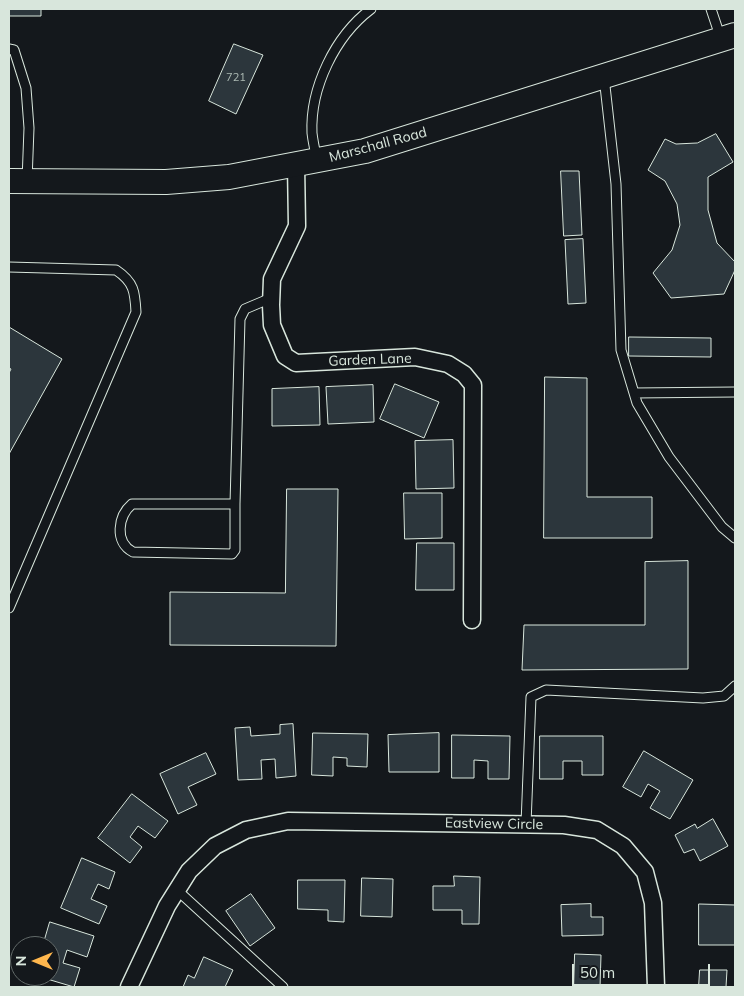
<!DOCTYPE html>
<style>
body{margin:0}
#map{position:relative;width:744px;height:996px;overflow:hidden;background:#14181c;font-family:Mulish,sans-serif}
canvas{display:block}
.frame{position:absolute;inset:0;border:10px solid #d8e6dc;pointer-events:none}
.north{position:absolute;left:10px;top:936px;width:50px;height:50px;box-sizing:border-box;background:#14181c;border:1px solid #626a69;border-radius:50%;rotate:270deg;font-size:14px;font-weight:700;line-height:20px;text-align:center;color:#d8e6dc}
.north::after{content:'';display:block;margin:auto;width:18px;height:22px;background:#ffb74d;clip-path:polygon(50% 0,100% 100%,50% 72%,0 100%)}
.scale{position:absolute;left:572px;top:964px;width:138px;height:22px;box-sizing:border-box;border:2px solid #d8e6dc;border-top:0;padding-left:6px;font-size:15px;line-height:18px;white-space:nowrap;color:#d8e6dc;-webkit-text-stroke:4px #14181c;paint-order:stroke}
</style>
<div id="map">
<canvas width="744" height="996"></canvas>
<div class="frame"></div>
<div class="north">N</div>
<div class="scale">50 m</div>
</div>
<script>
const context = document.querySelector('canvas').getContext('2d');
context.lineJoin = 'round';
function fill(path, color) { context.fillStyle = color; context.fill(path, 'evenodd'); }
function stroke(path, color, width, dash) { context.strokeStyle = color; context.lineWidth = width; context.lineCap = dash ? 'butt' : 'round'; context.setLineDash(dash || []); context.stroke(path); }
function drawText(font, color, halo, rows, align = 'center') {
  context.font = font + ' Mulish,sans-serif'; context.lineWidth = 4; context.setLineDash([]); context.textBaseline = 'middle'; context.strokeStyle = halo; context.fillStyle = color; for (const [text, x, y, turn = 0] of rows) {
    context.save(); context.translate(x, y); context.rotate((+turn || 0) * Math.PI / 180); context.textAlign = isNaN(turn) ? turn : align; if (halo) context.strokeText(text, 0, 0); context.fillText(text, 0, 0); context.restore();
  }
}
const building = new Path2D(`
 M9,9H41V16H9Z
 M234,44L263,55L236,114L209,101Z
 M716,134L733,162L708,177V210L717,243L735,262V270L724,294L671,298L653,273L672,250L680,225L677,204L665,181L648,170L665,139L676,144L697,143Z
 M561,171H579L582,235L564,236Z
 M583,239L586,303L568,304L565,240Z
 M9,327L62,359L9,454V373L11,369L9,368Z
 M629,337L711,338V357L629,356Z
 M545,377L587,378V497H652V538H544Z
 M395,384L439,402L424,438L380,419Z
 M373,385L374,422L328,424L326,387Z
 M319,387L320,425L272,426V389Z
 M453,440L454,488L416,489L415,441Z
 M287,489H338L336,646L170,645V592L285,593Z
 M404,493H442V538L405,539Z
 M417,543H454V590H416Z
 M688,561V669L522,670L524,625H645V562Z
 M293,724L296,776L276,778L275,759L261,760L262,779L238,780L235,728L250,727L251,736L280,734V725Z
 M313,733L368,734L367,767L347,766V758L333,757V776L312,775Z
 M439,733V772H389L388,735Z
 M452,735L510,736L509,779H488V761L474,760V778H452Z
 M540,736H603V775H582V761H563V779H540Z
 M644,751L693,780L670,819L650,808L660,791L648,784L641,797L623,787Z
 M206,753L216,774L188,787L197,805L178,814L160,774Z
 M132,794L168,821L155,838L138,826L130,837L142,847L130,863L98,838Z
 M713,819L728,846L700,861L694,849L684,853L675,835L695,824L697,828Z
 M82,858L115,872L109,889L98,884L91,899L107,906L99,924L61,908Z
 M454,876L480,877L479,924H462V910H433V886H454Z
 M362,878L393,879L392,917L361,916Z
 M298,880H345L344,922L328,921V910L298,909Z
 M251,894L275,928L250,946L226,911Z
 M591,904V917H603V935L562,936L561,905Z
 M699,904L735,905V945H699Z
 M50,922L94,936L87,957L67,950L63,963L80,968L74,987L37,976H50V946H43Z
 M575,954L601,955L600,987H574Z
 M204,957L233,970L225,987H183L188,975L194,978Z
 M700,970H727L726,987H699Z`);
const service = new Path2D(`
 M711,9L721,39
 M9,49L14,50L26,88L29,128L27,181
 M604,77L616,184L621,350L637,403L669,457L722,527L735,538
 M317,160C315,151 313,142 312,133C310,88 335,36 371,9
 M9,267L116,270C134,282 135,292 136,312L9,608
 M634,393L735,392
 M235,504H132C118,516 114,542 133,552L232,554L235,550V504L240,319L245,309L271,298
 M526,824L531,697L546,690L703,698L724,696L735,686
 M177,890L283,987`);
const minor = new Path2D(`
 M296,164L297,226L272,279L271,305L272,325L285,356L296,363L415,357L448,364L464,374L473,385L472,620
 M129,987L167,906L189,871L215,846L246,830L288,821L564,825L597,830L623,846L645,872L653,903L656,987`);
const secondary = new Path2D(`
 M9,181L166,182L229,177L365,151L735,35`);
const numberNames = [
 ["721",236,78]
];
const streetNames = [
 ["Marschall Road",378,145,-15],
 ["Garden Lane",370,360,-2],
 ["Eastview Circle",494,824,1]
];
fill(building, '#2c363c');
stroke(building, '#d8e6dc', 1);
stroke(service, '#d8e6dc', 11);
stroke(minor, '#d8e6dc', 19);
stroke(secondary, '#d8e6dc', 26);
stroke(service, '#14181c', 9);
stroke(minor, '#14181c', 16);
stroke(secondary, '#14181c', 24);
drawText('11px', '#adbab4', null, numberNames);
drawText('14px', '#d8e6dc', '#14181c', streetNames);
</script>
